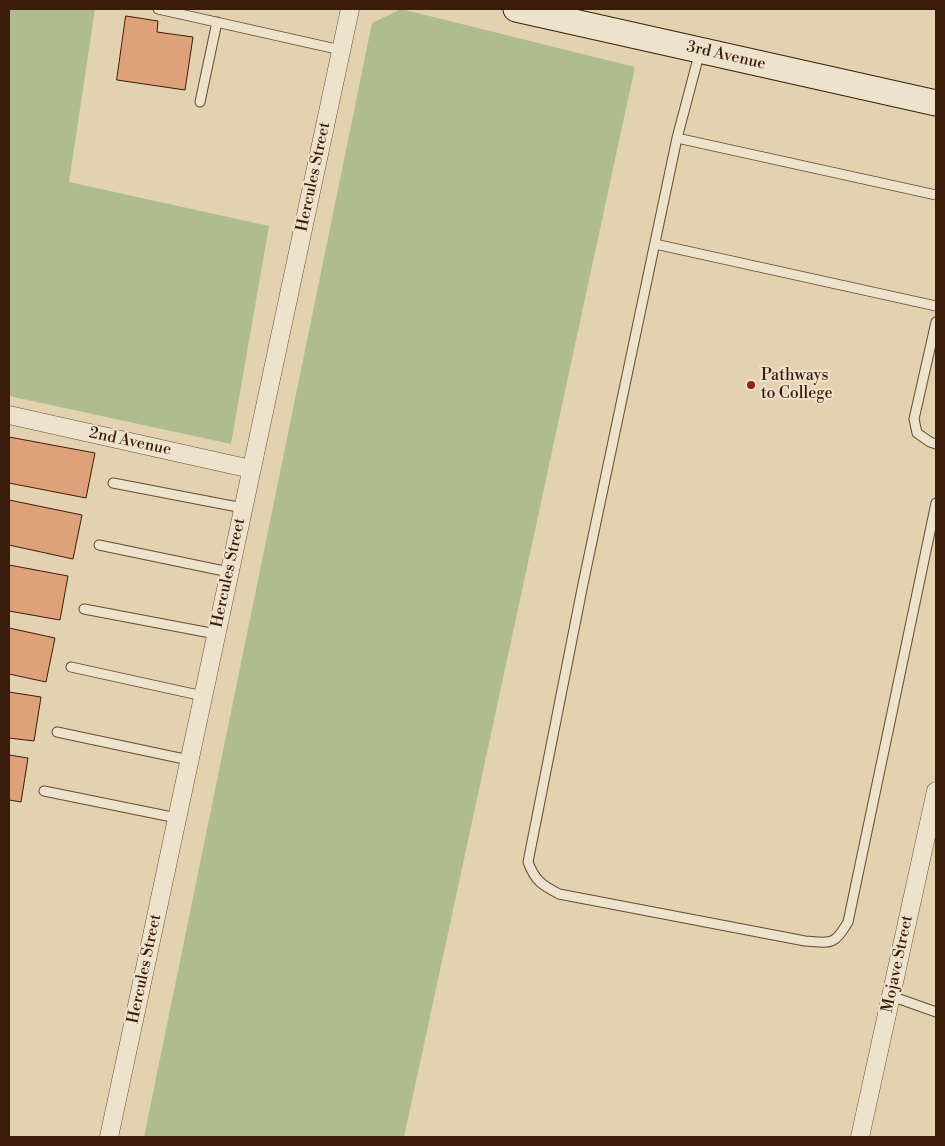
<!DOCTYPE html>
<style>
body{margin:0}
#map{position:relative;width:945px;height:1146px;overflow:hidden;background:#e3d2b0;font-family:"Libre Bodoni",serif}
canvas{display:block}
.frame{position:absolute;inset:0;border:10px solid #3b1c0b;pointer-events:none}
</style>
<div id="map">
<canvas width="945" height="1146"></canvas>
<div class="frame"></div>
</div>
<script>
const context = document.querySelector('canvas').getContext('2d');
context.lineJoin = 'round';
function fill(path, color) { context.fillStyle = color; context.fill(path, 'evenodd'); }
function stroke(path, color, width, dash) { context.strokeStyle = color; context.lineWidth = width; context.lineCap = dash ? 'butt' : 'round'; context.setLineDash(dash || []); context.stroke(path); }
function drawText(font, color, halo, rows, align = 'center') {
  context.font = font + ' "Libre Bodoni",serif'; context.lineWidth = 4; context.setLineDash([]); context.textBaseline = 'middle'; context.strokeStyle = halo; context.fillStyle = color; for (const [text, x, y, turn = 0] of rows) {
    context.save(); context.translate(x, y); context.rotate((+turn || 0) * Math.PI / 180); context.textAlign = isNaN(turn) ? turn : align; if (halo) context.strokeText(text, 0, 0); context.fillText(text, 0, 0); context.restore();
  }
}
const green = new Path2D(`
 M9,9H95L69,182L269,226L231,444L9,396Z
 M401,9L635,67L404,1137H144L372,23Z`);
const building = new Path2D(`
 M126,16L158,21L157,32L193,37L185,90L117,80Z
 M9,437L95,453L86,498L9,483Z
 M9,500L82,515L73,559L9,545Z
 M9,565L68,576L60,620L9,611Z
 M9,628L55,638L46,682L9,674Z
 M9,692L41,697L34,741L9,738Z
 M9,755L28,758L21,802L9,800Z`);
const lane = new Path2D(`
 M158,9L341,50
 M700,51L677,138L936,195
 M200,102L217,22
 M677,138L583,584L528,862C535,881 542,885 559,894L805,941C831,943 834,946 848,922L936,503
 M655,244L936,306
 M936,322L914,419L917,433L930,442L936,444
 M113,483L243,508
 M99,545L229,572
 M84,609L216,634
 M71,667L203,696
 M57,732L189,760
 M44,791L177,818
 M891,996L936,1012`);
const street = new Path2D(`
 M9,415L251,469
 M109,1137L350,9
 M860,1137L936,791`);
const secondary = new Path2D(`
 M516,9L936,103`);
const markers = [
 [751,385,5,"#8f2418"]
];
const streetNames = [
 ["3rd Avenue",726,56,13],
 ["Hercules Street",314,177,-78],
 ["2nd Avenue",130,442,12],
 ["Hercules Street",229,573,-78],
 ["Mojave Street",898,964,-78],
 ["Hercules Street",145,969,-78]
];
const poiNames = [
 ["Pathways",761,376],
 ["to College",761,394]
];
fill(green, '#afbd8e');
fill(building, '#dfa179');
stroke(building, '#3b1c0b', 1);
stroke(lane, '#654a34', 11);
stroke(street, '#654a34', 19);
stroke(secondary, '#3b1c0b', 27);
stroke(lane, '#ede2cc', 9);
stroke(street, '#ede2cc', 18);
stroke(secondary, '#ede2cc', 25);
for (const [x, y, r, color] of markers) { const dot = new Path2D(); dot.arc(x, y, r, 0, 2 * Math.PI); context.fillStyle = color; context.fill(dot); stroke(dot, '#ede2cc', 2); }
drawText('16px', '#3b1c0b', '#ede2cc', streetNames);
drawText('16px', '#3b1c0b', '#ede2cc', poiNames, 'left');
</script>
